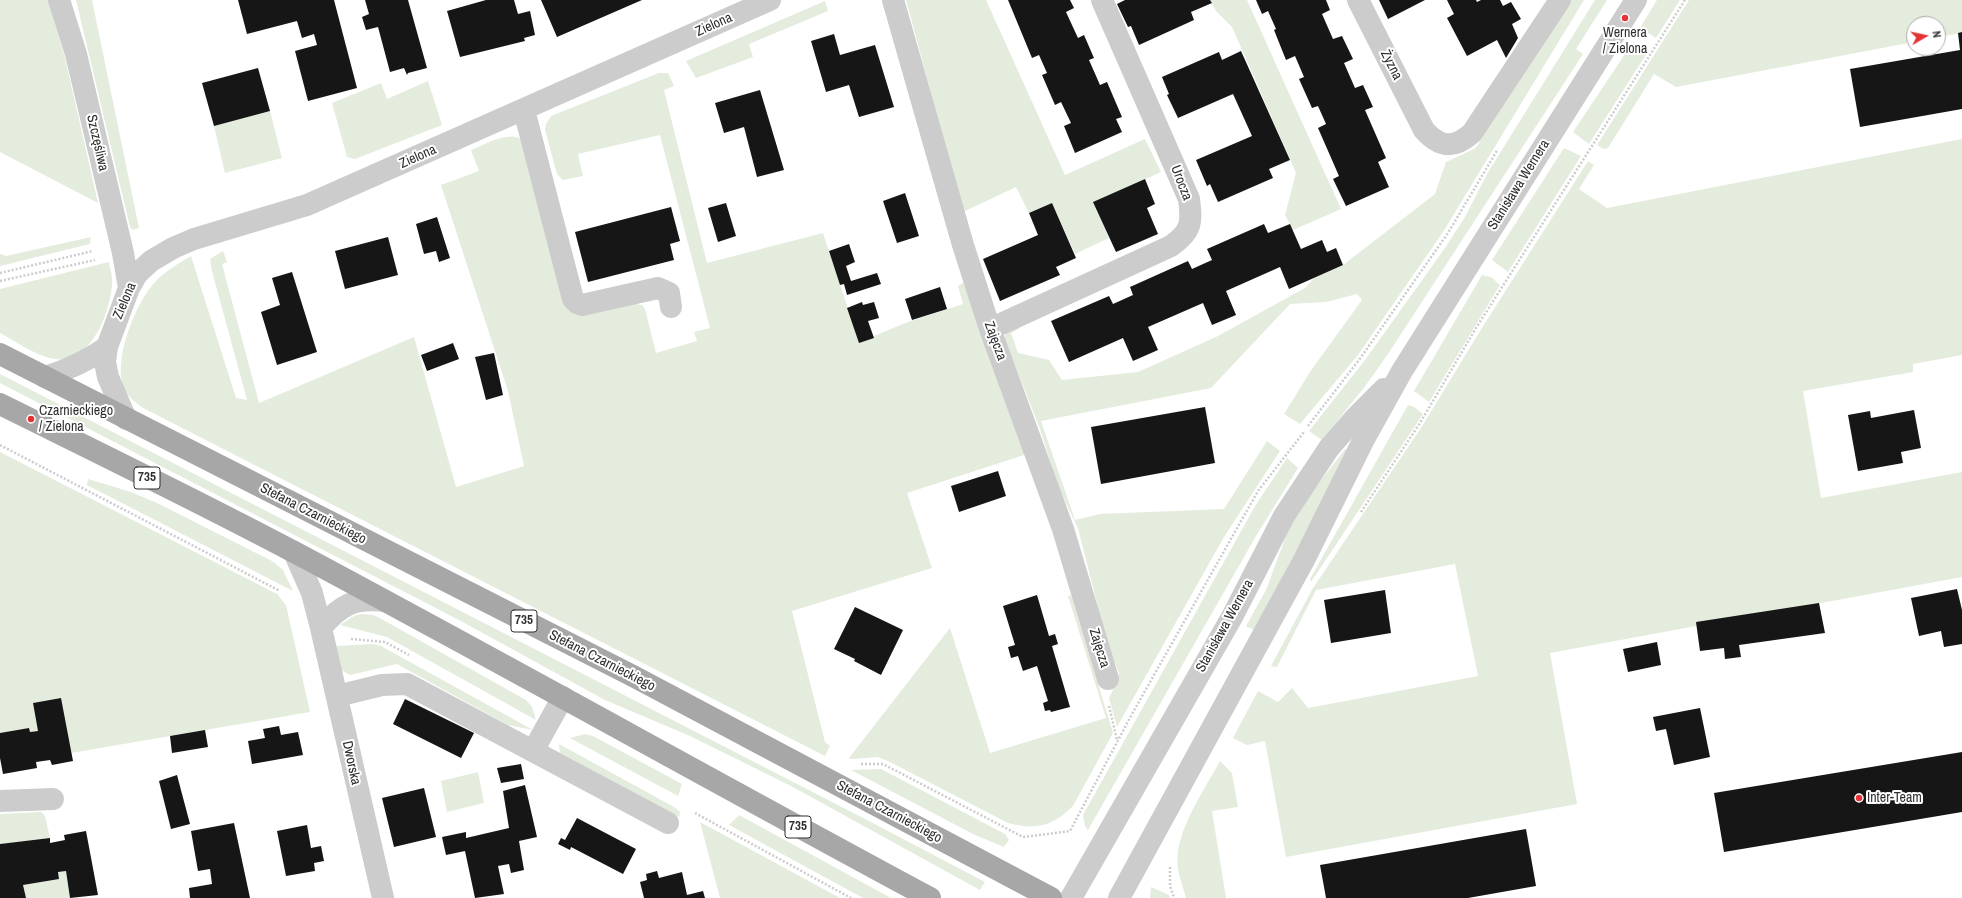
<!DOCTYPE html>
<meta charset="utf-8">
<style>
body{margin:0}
#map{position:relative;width:1962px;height:898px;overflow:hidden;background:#fff;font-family:"Archivo Narrow",sans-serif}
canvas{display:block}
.north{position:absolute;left:1906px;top:16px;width:40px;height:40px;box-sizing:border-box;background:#fff;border:1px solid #acacac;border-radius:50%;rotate:81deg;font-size:11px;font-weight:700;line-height:16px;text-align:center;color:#2f2f2f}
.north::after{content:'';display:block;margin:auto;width:14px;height:18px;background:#e53335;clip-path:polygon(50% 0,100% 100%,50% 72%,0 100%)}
</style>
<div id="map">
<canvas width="1962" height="898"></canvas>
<div class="north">N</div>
</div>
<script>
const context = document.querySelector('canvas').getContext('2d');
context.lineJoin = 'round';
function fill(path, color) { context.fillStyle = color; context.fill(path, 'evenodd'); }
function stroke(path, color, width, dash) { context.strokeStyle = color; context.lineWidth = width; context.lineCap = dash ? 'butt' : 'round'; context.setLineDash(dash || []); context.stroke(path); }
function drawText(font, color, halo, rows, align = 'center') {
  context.font = font + ' "Archivo Narrow",sans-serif'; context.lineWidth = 4; context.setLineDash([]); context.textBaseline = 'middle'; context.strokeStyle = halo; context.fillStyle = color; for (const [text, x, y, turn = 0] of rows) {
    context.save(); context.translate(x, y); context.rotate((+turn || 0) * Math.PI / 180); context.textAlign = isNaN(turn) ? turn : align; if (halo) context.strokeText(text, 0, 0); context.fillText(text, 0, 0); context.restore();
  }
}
const green = new Path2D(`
 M0,0H48L65,58L98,203L0,152Z
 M76,0H92L139,228L133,230L130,227Z
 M906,0H986L1065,175L1145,139L1161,172L1094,202L1109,238L1075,254L1052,203L1029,213L1016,187L963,212Z
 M1210,0H1247L1341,209L1293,230L1285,215L1296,173L1232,27L1216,11Z
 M1571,0H1584L1443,232L1358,355L1300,424L1284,414L1312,369L1362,300L1357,294L1326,302L1290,304L1211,388L1041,421L1075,520L1100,514L1224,509L1267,441L1280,451L1224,537L1117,727L1109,698L1118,680L1119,673L1107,643L1078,528L1059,489L1040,429L1005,340V332L1013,327L1020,328L1011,333L1018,353L1049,360L1062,380L1138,372L1218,336L1305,288L1314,278L1343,265L1435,194L1446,162L1474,149L1478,145L1493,117Z
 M1595,0H1607L1576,49L1583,54L1388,354L1366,385L1322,440L1309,431L1365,360L1445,248L1465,217L1487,174Z
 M1657,0H1680L1656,38L1640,28Z
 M1689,0H1962V33L1938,37V24H1914V42L1676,87L1654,74L1608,148L1603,149L1597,145Z
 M825,1L828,11L749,44L753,57L696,78L686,61Z
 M1633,42L1649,50L1589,144L1573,132Z
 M659,73H668L674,86L664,90L707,263L823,233L859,342L908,322L963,304L958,286L966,281L1026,448L1024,455L907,493L932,568L792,611L825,742L830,746L825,756L143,408C135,402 128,397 124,388C112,361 136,301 156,281C166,271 179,263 191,256L236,398L247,400L212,271L210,259L223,251L227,262L222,264L259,403L414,337L456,487L524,466L508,391L441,185L479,171L471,150C487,144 508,130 523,140L565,293L642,305L645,309L656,353L697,341L694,332L710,328L660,135L578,154L583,176L563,180L557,174L545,130L546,124L551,116Z
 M428,81L442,125L355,159L347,157L332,103L381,83L387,99Z
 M270,111L282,158L225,173L214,126Z
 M1962,139V355L1913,364V372L1803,391L1821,498L1962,472V577L1550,653L1577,804L1286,857L1265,741L1247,745L1233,738L1258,691L1278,702L1292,688L1308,708L1478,676L1455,564L1316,590L1277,667L1271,666L1313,588L1421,428L1480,331L1588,161L1594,165L1579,189L1607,208Z
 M1564,148L1581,156L1508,272L1492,260Z
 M91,237L90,244L0,266V254L6,256Z
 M109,262C110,269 113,277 112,283C111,311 91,364 56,359C37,357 17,342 0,333V289Z
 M1482,275L1491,277L1500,285L1429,402L1414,391Z
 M0,374L867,820L985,882L980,890L791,786L690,736L605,700L459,620L0,383Z
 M1408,405L1414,407L1423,414L1311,582L1310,579Z
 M1345,449L1352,455L1254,630L1246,626L1266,590L1289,528L1312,492Z
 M0,452L277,594L286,605L310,712L71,753L60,698L33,703L38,731L30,732L29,728L0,733Z
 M1287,458L1298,468L1256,536L1088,830L1085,826L1083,815L1255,506Z
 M88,479L131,492L157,503L272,561L283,570L293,591L87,485Z
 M1071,595L1113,733L1073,806C1052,827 1036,830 1008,823L890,762L878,757L852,759L849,758L950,628L990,753L1106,718L1068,596Z
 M362,614L374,615L385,621L526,700L532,707L536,720L387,637L340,625L354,616Z
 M373,644L381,646L533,730L508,725L397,664L350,675L341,670L336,646Z
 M585,734L593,736L682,784L678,796L570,738Z
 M559,744L674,807L680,812L679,817L560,753Z
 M1220,761L1232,773L1238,807L1212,811L1226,898H1186C1184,889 1179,878 1178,868C1173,834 1204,791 1220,761Z
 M881,769L1005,834L1009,840L1004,847L973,834L851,770Z
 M478,772L484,803L447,812L441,781Z
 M41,812L45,816L50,838L0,844V814Z
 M739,815L891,898H863L729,825Z
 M700,822L840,898H720Z
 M66,871L70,898H26L23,885L59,879L58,872Z
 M1151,887L1169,895L1170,898H1150Z`);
const building = new Path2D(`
 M238,0H334L357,88L308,101L295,51L317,45L314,34L302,38L297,21L247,34Z
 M365,0H408L427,68L408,73L407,75L404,68L390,72L378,27L366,30L362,17L369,14Z
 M486,0H514L518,14L530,11L535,35L524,38L525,41L460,57L447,11Z
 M541,0H642L557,37Z
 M1008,0H1070L1074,8L1066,12L1078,38L1084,35L1094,58L1089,60L1100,85L1107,82L1122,117L1116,119L1122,132L1075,153L1064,126L1071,123L1061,102L1055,105L1042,75L1047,73L1039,55L1032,58Z
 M1125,0H1210L1212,3L1191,12L1194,20L1139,45L1131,26L1128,27L1117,4Z
 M1256,0H1326L1330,10L1322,14L1333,39L1342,36L1353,59L1344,63L1355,88L1363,85L1373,107L1365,110L1386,158L1378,162L1389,187L1346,206L1333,179L1339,176L1318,128L1326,124L1318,106L1312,108L1299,79L1304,77L1295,56L1286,60L1274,30L1276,29L1268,11L1262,14Z
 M1379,0H1425L1388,19Z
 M1447,0H1476L1477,2L1481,0H1500L1503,6L1511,2L1521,19L1512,24L1518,38L1506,58L1497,40L1467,56L1447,18L1454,14Z
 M1962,32V109L1860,127L1850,69L1960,50L1958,33Z
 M834,34L840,55L875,45L894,107L859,117L849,85L826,92L811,41Z
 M1241,51L1290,160L1269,169L1273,178L1218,202L1210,184L1207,186L1196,160L1252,136L1233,94L1178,118L1167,95L1169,94L1162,77L1219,52L1222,60Z
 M258,68L270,111L214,126L202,83Z
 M760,90L784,170L757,177L744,127L724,133L715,103Z
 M1145,179L1155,204L1147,208L1158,234L1116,252L1093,202Z
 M905,193L919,236L897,243L883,201Z
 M726,203L736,236L718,242L708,208Z
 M1052,203L1076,258L1056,267L1060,275L1000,301L983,259L1038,235L1029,213Z
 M671,207L680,241L670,244L674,260L588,282L575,232Z
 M437,217L450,258L439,262L436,251L424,254L416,224Z
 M1264,224L1268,233L1290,224L1301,249L1322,240L1327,252L1336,248L1343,265L1289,289L1280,267L1226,291L1236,315L1212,325L1203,303L1148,327L1158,350L1133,361L1123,338L1069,362L1051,321L1109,296L1113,304L1133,295L1130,287L1188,261L1192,269L1212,260L1207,249Z
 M388,237L398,275L345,289L335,251Z
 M849,244L855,262L846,266L851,281L877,273L881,284L847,295L844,284L840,285L829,251Z
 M292,272L317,352L277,365L261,312L280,305L272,278Z
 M940,287L947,309L912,320L905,299Z
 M862,302L863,305L874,302L879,318L868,321L874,338L859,343L847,308Z
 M453,343L459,359L427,371L421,355Z
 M494,353L503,395L486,400L475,357Z
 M1205,407L1215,463L1101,484L1091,427Z
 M1914,410L1921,448L1901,452L1903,463L1858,471L1848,415L1870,411L1871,418Z
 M998,471L1006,496L959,512L951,486Z
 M1957,589L1962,610V644L1944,647L1941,631L1919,636L1911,598Z
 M1385,590L1391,633L1331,643L1324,600Z
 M1037,595L1049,636L1055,634L1058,644L1052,646L1070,707L1051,712L1050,710L1045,711L1043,703L1048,701L1037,666L1023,671L1018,656L1011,658L1008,647L1015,645L1003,606Z
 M1819,603L1825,633L1739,645L1741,657L1725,659L1724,648L1700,651L1696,622Z
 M855,607L903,630L881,675L854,661L855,659L834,649Z
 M1657,642L1661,665L1628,672L1623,649Z
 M61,698L73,761L52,765L50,760L36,762L37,768L3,774L0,758V733L29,728L30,732L38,731L33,703Z
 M405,699L474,733L461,758L393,724Z
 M1700,708L1710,757L1674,765L1666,729L1656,731L1653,717Z
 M279,726L281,735L298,732L303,755L252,764L248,741L265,738L263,729Z
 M205,730L208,747L172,753L170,736Z
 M1962,752V812L1724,852L1714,793Z
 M521,764L524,779L501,783L497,768Z
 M177,775L190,824L171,829L159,781Z
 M525,785L537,837L519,841L524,870L511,873L509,864L498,866L504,894L475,898L465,851L446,855L442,837L466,832V838L509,828L503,791Z
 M424,788L436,837L394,847L382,798Z
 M577,818L636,849L623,874L571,847L570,850L558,844L561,838L565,840Z
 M234,823L250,898H190L189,888L212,884L210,869L198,871L191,831Z
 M307,825L311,848L321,846L324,861L314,863L315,871L286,876L277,831Z
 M1526,829L1536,886L1468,898H1326L1320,865Z
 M86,831L98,895L70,898L66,871L58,872L59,879L23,885L26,898H0V844L50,838V843L65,840L64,835Z
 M657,871L659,878L682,872L687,895L703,891L705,898H644L640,882L647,880L646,874Z`);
const path = new Path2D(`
 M0,273L93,251
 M0,281L95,260
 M1308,426L1359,360L1448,233L1498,149
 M0,445L280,591
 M1361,512L1420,423L1476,328L1685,0
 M351,639L385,642L409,655
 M1109,706L1117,740
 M861,764H883L1023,837L1070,831L1132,714L1258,491L1304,432
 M695,813L851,898
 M1170,867V886L1174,898`);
const minor = new Path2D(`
 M59,0L76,54L123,253L129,288
 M893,0L963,245L990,329L1063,529L1108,679
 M1358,0L1424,130C1440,148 1454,149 1472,133L1560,0
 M524,110L573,299L577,303L582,305L658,288L669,293L671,307
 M990,329L1171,246C1192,231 1192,223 1189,199L1102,0
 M45,377C68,370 87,361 107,347
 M126,419L108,377L105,362L107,347L129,288L137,274L151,261L173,248L194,239L307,205L770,0
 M294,552L312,593L321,628L383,898
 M321,628C341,604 354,598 385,601
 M337,696L382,685L407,684L668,823
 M533,751L563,697
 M0,801L53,799
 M1071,898L1232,617L1284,516L1329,448L1356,417L1384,389
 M1119,898L1304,560L1363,441L1402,371L1636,0`);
const major = new Path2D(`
 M0,354L633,676L1051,898
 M0,404C99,453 200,502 298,554C510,667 718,784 930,898`);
const markers = [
 [1625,18,4,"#e53335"],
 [31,419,4,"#e53335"],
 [1859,798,4,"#e53335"]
];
const shields = [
 [147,478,26],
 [524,621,26],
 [798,827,26]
];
const shieldNames = [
 ["735",147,478],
 ["735",524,621],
 ["735",798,827]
];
const streetNames = [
 ["Zielona",714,25,-24],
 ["Żyzna",1391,65,63],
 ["Szczęśliwa",97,143,77],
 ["Zielona",418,157,-24],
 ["Urocza",1181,183,69],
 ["Stanisława Wernera",1519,185,-58],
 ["Zielona",125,301,-67],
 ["Zajęcza",995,341,70],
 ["Stefana Czarnieckiego",313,514,27],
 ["Stanisława Wernera",1225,626,-61],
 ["Zajęcza",1099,648,73],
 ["Stefana Czarnieckiego",602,661,27],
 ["Dworska",351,763,78],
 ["Stefana Czarnieckiego",889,812,28]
];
const poiNames = [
 ["Wernera",1625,33,"center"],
 ["/ Zielona",1625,49,"center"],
 ["Czarnieckiego",39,411],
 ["/ Zielona",39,427],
 ["Inter-Team",1867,798]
];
fill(green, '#e4ecdd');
fill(building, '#161616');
stroke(path, '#ccc', 2.5, [2, 2]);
stroke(minor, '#ccc', 22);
stroke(major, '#a7a7a7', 22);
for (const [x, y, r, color] of markers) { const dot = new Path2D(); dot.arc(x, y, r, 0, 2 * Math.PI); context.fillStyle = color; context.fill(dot); stroke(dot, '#fff', 1.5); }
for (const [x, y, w] of shields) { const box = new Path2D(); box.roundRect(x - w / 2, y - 11, w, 22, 3); context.fillStyle = '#fff'; context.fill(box); stroke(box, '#2f2f2f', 1); }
drawText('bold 13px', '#2f2f2f', null, shieldNames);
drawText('14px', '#2f2f2f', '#fff', streetNames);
drawText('14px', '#2f2f2f', '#fff', poiNames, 'left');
</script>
